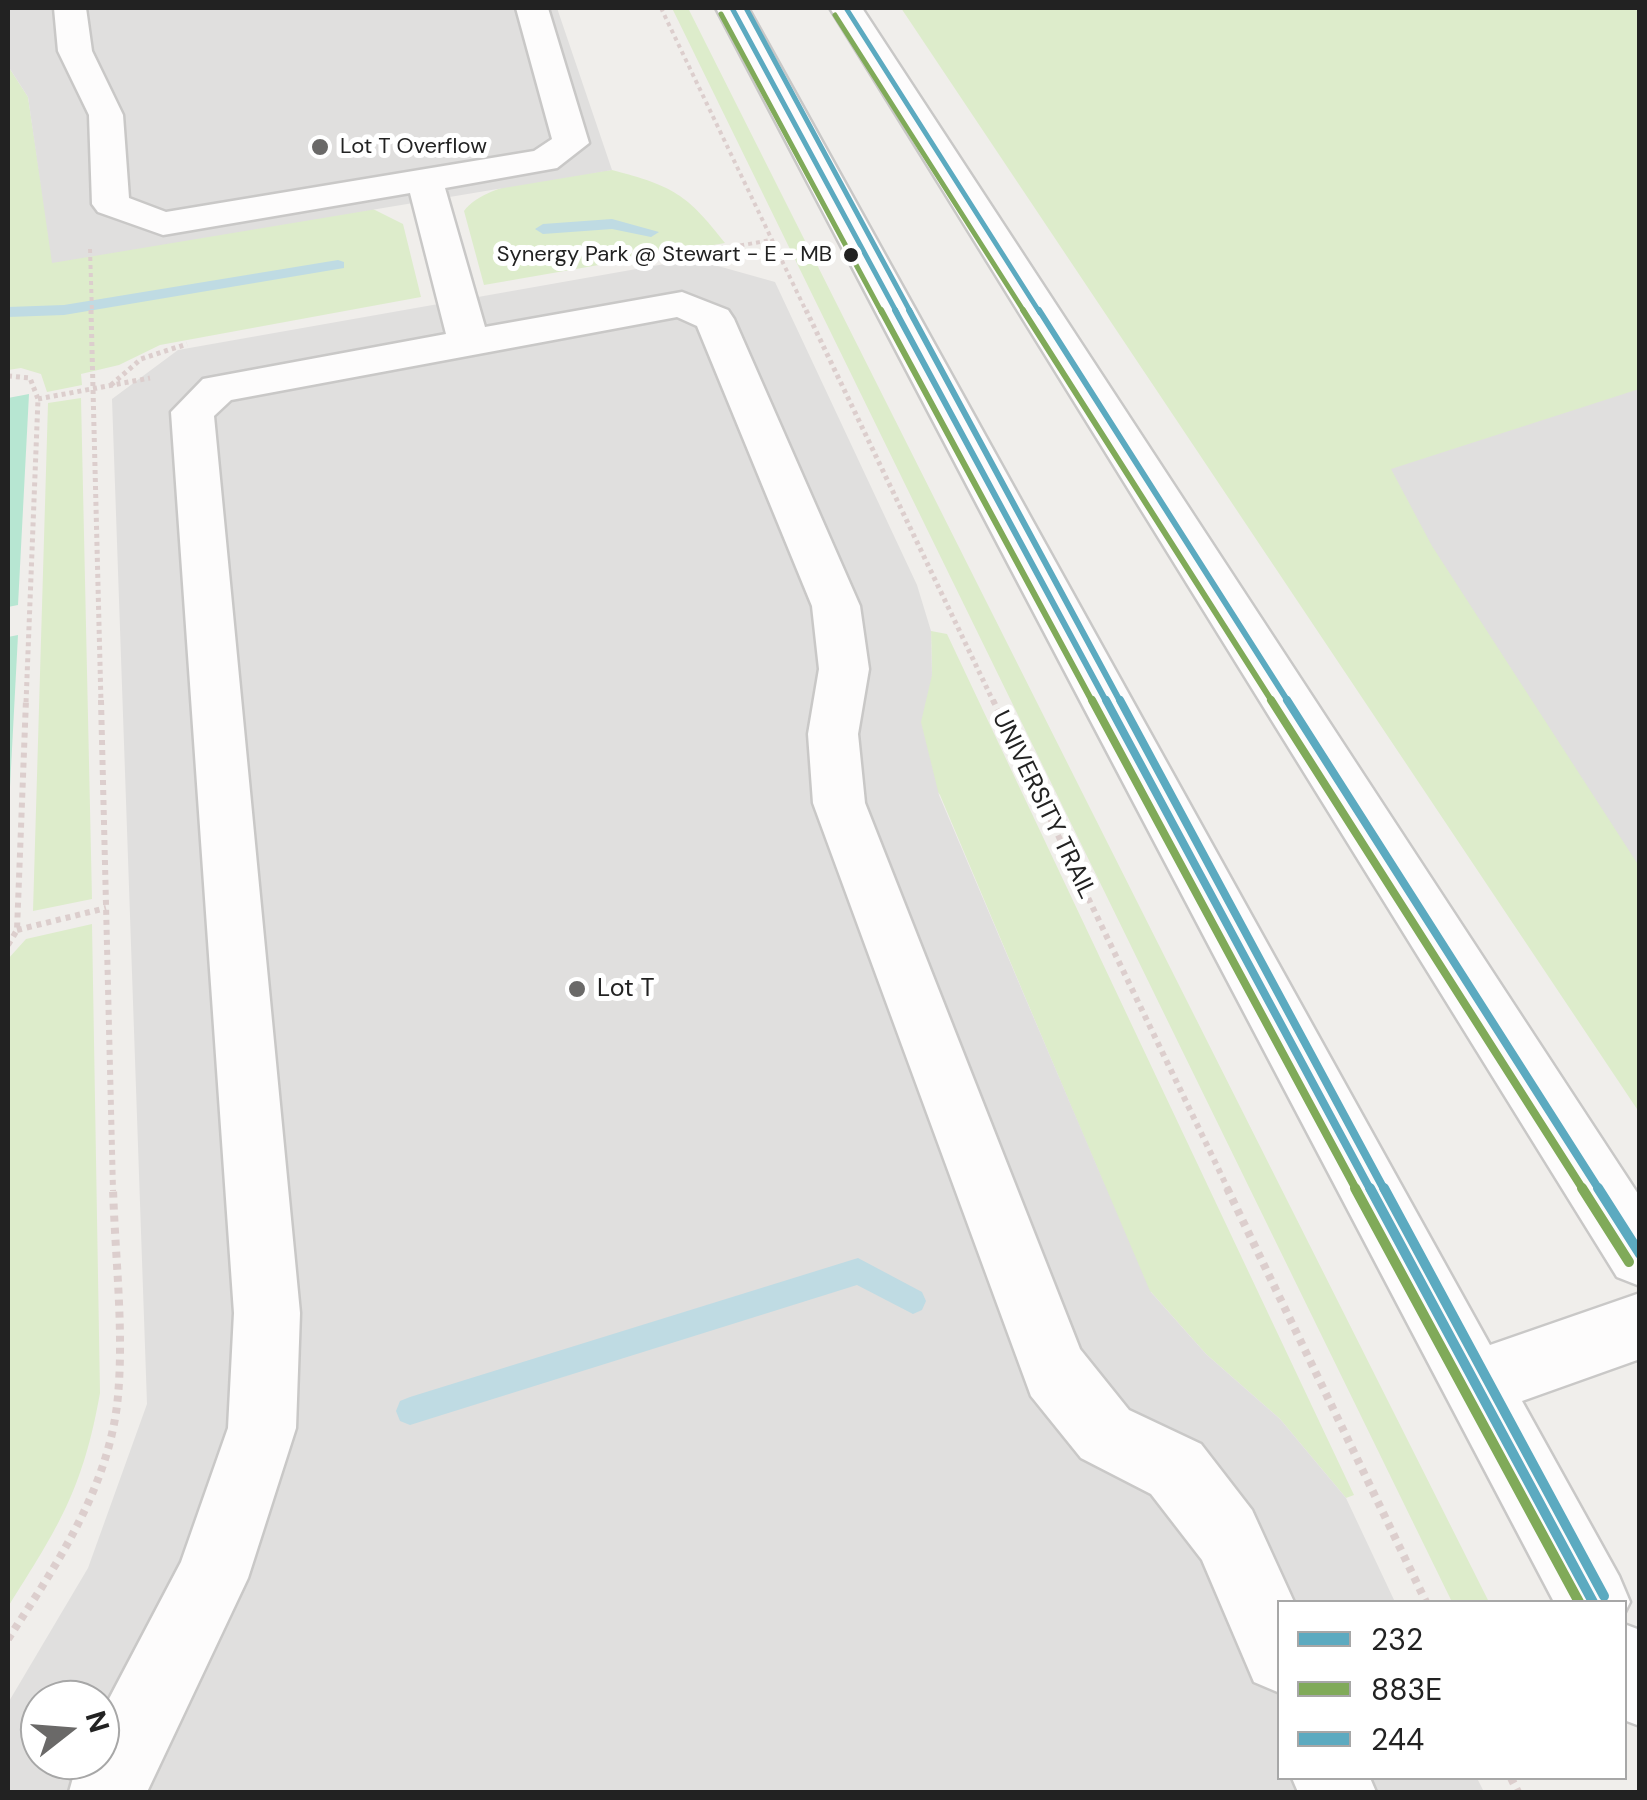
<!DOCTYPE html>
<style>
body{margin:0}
#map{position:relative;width:1647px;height:1800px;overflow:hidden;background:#f0eeeb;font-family:"DM Sans",sans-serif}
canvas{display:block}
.frame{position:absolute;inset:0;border:10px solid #222;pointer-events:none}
.legend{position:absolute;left:1277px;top:1600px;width:350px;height:180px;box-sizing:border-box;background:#fff;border:2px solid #a7a7a7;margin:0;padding:12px 18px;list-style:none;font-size:30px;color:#222}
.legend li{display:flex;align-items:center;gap:20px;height:50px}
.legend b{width:50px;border:2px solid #a7a7a7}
.north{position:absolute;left:20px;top:1680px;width:100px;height:100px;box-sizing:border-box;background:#fff;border:2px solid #a7a7a7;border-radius:50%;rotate:73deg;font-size:28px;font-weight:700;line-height:40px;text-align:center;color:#222}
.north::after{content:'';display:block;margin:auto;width:35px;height:45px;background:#6a6968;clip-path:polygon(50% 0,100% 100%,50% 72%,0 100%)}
</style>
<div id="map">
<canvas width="1647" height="1800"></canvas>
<div class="frame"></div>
<ul class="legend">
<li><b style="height:12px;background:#5caac0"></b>232</li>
<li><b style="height:12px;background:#80aa59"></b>883E</li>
<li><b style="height:12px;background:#5caac0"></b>244</li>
</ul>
<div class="north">N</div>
</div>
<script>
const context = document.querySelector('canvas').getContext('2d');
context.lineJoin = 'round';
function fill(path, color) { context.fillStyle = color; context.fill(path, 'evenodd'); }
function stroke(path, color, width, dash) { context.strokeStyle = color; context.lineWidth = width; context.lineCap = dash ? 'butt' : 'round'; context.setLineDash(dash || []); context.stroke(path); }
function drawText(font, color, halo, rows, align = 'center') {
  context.font = font + ' "DM Sans",sans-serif'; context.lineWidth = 10; context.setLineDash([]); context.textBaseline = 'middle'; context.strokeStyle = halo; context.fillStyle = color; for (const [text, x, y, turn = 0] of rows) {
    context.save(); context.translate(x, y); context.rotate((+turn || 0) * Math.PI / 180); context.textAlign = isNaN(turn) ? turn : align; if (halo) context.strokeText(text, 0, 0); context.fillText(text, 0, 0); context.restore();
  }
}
const grass = new Path2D(`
 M672,8H688L1489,1602H1452Z
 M901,8H1639V1112Z
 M8,66L28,97L53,262L373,209L403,224L421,297L160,345L119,365L81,374L82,385L47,392L41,374L21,368L8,370Z
 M612,170C673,186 687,194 725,243L484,285L464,211C489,178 572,176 612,170Z
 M81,398L92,899L33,911L48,403Z
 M931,631L947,634L1354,1495L1346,1498L1280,1419L1206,1354L1151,1292L1106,1320L1103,1182L940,795L879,715L932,675Z
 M92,924L100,1393C83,1489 59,1526 8,1607V959L26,939Z`);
const pitch = new Path2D(`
 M29,394L18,605L8,607V398Z
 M18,635L8,825V637Z`);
const parking = new Path2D(`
 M8,8H557L612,170L52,263L28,97L8,66Z
 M693,259L775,282L917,585L931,631L932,675L921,722L939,795L1150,1291L1206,1354L1280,1419L1346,1498L1395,1602H1280V1778H1477L1484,1792H8V1703L88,1568L147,1404L112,399L178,350ZM40,1700H100V1760H40Z
 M1639,389H1640L1639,866L1432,546L1391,469Z`);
const stream = new Path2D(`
 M612,219L659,232L651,237L612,229L543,234L535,229L543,224Z
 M338,260L344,262V268L64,315L8,317V307L64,305Z
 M858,1258L922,1292L926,1301L922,1310L913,1314L857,1285L410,1425L400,1421L396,1411L400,1401L410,1397Z`);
const pathFar3 = new Path2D(`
 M661,8L807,313
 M90,249L92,313
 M693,254L771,240`);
const pathFar2 = new Path2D(`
 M91,310L101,703
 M806,310L994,703
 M8,376L30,378L38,399L26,703
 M111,385L141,359L187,344
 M38,399L150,378`);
const pathFar1 = new Path2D(`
 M101,700L113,1191
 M993,700L1229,1191
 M17,930L106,908
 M8,945L17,930L26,700`);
const path = new Path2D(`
 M1227,1188L1426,1602
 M8,1639C56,1566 110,1486 118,1396C124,1328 115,1256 113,1188
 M1511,1778L1518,1792`);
const minor = new Path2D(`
 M54,8H86L92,51L123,115L129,198L166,212L534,151L552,139L516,8H548L589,143L557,168L445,188L485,327L682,292L728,310L734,319L860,606L869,669L858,734L865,803L1080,1349L1129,1410L1201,1444L1252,1510L1294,1602H1280V1693L1254,1682L1202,1560L1151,1494L1081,1458L1031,1396L813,803L808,734L819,669L812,606L697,326L677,317L231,400L214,416L300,1313L296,1428L248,1578L147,1792H69L78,1760H100V1716L181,1562L228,1428L234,1313L171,412L203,379L446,334L410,193L163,235L98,212L92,204L89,115L58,51Z
 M716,8H748L1490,1345L1640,1293V1359L1522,1401L1619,1576L1630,1602L1624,1614V1602H1554Z
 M830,8H862L1640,1197V1286L1617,1277Z
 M1624,1624L1640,1630V1726L1624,1720Z
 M1292,1778H1370L1376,1792H1298Z`);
const bus1Far3 = new Path2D(`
 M732,8L897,313
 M846,8L1040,313`);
const bus1Far2 = new Path2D(`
 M895,310L1107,703
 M1039,310L1289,703`);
const bus1Far1 = new Path2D(`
 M1106,700L1371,1191
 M1287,700L1600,1191`);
const bus1 = new Path2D(`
 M1370,1188L1593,1602
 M1598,1188L1640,1254`);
const bus2Far3 = new Path2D(`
 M721,14L882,313
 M835,15L1025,313`);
const bus2Far2 = new Path2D(`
 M881,310L1093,703
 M1023,310L1273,703`);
const bus2Far1 = new Path2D(`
 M1092,700L1357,1191
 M1271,700L1584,1191`);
const bus2 = new Path2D(`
 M1355,1188L1579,1602
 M1582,1188L1629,1262`);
const bus3Far3 = new Path2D(`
 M746,8L911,313`);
const bus3Far2 = new Path2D(`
 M909,310L1121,703`);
const bus3Far1 = new Path2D(`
 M1120,700L1385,1191`);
const bus3 = new Path2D(`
 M1384,1188L1604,1596`);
const markers = [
 [320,147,10,"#6a6968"],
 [851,255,9,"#222"],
 [577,989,10,"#6a6968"]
];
const farPoinames = [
 ["Lot T Overflow",340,147]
];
const busNames = [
 ["Synergy Park @ Stewart - E - MB",832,255]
];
const streetNames = [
 ["UNIVERSITY TRAIL",1043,805,64]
];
const poiNames = [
 ["Lot T",597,989]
];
fill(grass, '#ddeccb');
fill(pitch, '#b7e6d2');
fill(parking, '#e0dfde');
fill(stream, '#bfdbe3');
stroke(minor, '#c9c8c7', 5);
stroke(pathFar3, '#dccecd', 4, [4, 4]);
stroke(pathFar2, '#dccecd', 5, [4, 4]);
stroke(pathFar1, '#dccecd', 6, [5, 5]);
stroke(path, '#dccecd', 8, [6, 6]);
fill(minor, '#fdfcfc');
stroke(bus1Far3, '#5caac0', 5);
stroke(bus1Far2, '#5caac0', 6);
stroke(bus1Far1, '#5caac0', 8);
stroke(bus1, '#5caac0', 10);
stroke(bus2Far3, '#80aa59', 5);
stroke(bus2Far2, '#80aa59', 6);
stroke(bus2Far1, '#80aa59', 8);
stroke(bus2, '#80aa59', 10);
stroke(bus3Far3, '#5caac0', 5);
stroke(bus3Far2, '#5caac0', 6);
stroke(bus3Far1, '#5caac0', 8);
stroke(bus3, '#5caac0', 10);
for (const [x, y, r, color] of markers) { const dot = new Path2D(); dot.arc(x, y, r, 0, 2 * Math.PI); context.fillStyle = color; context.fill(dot); stroke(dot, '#fff', 4); }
drawText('22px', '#222', '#fff', farPoinames, 'left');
drawText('22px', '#222', '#fff', busNames, 'right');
drawText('25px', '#222', '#fff', streetNames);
drawText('25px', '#222', '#fff', poiNames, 'left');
</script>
